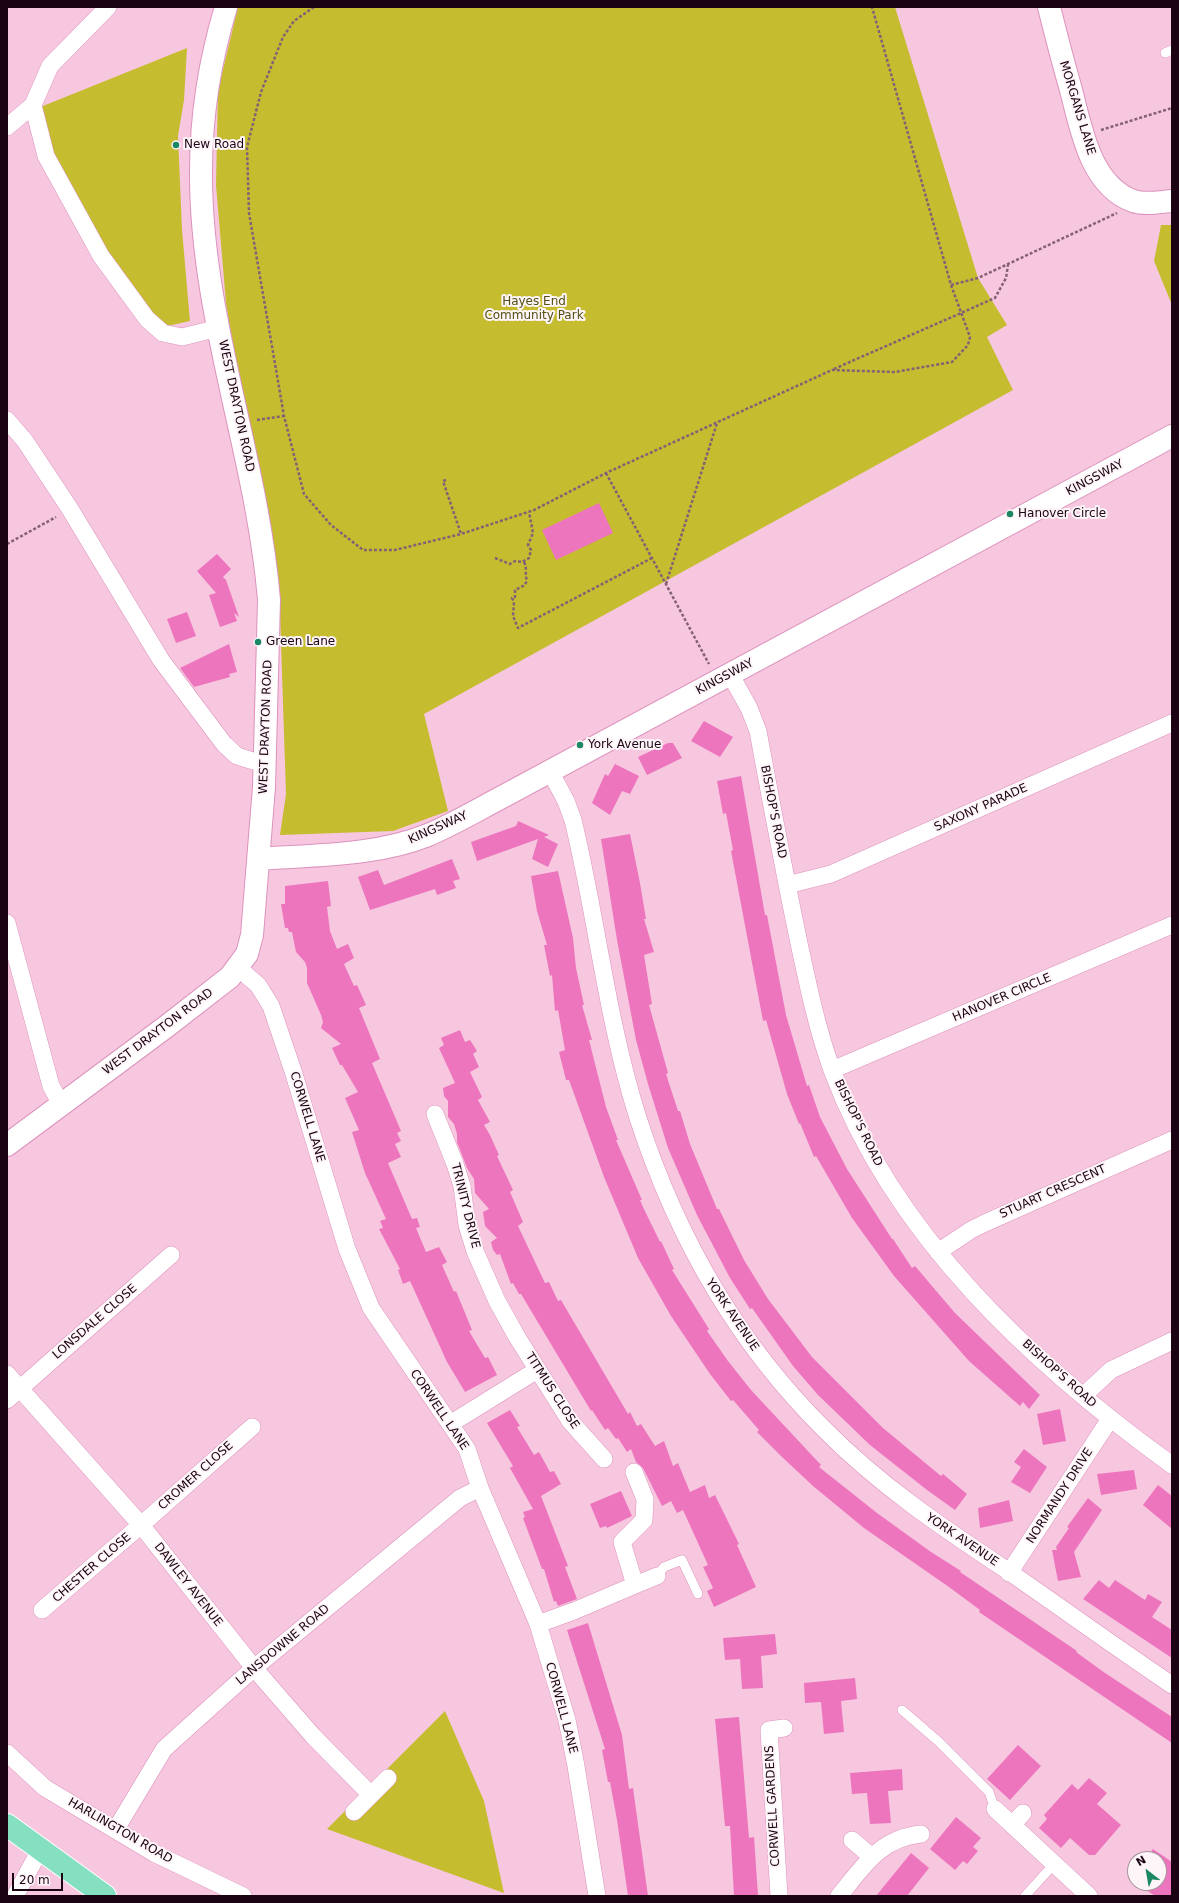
<!DOCTYPE html>
<style>
body{margin:0}
#map{position:relative;width:1179px;height:1903px;overflow:hidden;background:#f7c7e0;font-family:"DejaVu Sans",sans-serif}
canvas{display:block}
.frame{position:absolute;inset:0;border:8px solid #1c0313;pointer-events:none}
.north{position:absolute;left:1127px;top:1851px;width:40px;height:40px;box-sizing:border-box;background:#fef5f9;border:1px solid #a4949d;border-radius:50%;rotate:329deg;font-size:11px;font-weight:700;line-height:16px;text-align:center;color:#1c0313}
.north::after{content:'';display:block;margin:auto;width:14px;height:18px;background:#1c8764;clip-path:polygon(50% 0,100% 100%,50% 72%,0 100%)}
.scale{position:absolute;left:12px;top:1873px;width:51px;height:18px;box-sizing:border-box;border:2px solid #1c0313;border-top:0;padding-left:5px;font-size:12px;line-height:14px;white-space:nowrap;color:#1c0313;-webkit-text-stroke:3px #fef5f9;paint-order:stroke}
</style>
<div id="map">
<canvas width="1179" height="1903"></canvas>
<div class="frame"></div>
<div class="north">N</div>
<div class="scale">20 m</div>
</div>
<script>
const context = document.querySelector('canvas').getContext('2d');
context.lineJoin = 'round';
function fill(path, color) { context.fillStyle = color; context.fill(path, 'evenodd'); }
function stroke(path, color, width, dash) { context.strokeStyle = color; context.lineWidth = width; context.lineCap = dash ? 'butt' : 'round'; context.setLineDash(dash || []); context.stroke(path); }
function drawText(font, color, halo, rows, align = 'center') {
  context.font = font + ' "DejaVu Sans",sans-serif'; context.lineWidth = 4; context.setLineDash([]); context.textBaseline = 'middle'; context.strokeStyle = halo; context.fillStyle = color; for (const [text, x, y, turn = 0] of rows) {
    context.save(); context.translate(x, y); context.rotate((+turn || 0) * Math.PI / 180); context.textAlign = isNaN(turn) ? turn : align; if (halo) context.strokeText(text, 0, 0); context.fillText(text, 0, 0); context.restore();
  }
}
const green = new Path2D(`
 M238,7H895L978,278L1007,325L987,337L1013,390L424,714L448,811L393,831L280,835L286,794L279,583L265,502L245,418L226,303L216,185L218,90Z
 M187,48L184,100L178,136L182,230L190,321L163,327L99,245L46,146L38,108Z
 M1161,225H1172V305L1154,261Z
 M445,1711L484,1801L504,1893L327,1829Z`);
const building = new Path2D(`
 M599,503L613,533L556,560L542,530Z
 M217,554L231,569L223,577L226,580L239,617L234,613L237,621L220,627L209,595L216,593L197,571Z
 M187,612L196,636L176,643L167,619Z
 M229,644L237,672L229,674L230,677L194,687L180,668Z
 M704,721L733,737L720,757L691,741Z
 M668,743H673L682,758L647,775L638,757Z
 M615,764L639,776L630,794L622,791L610,815L592,803L605,774L608,776Z
 M741,776L765,915H767L786,1015L807,1086L809,1085L820,1117L847,1169L892,1239H893L912,1268L915,1266L955,1313L1040,1395L1029,1409L1023,1402L1020,1406L969,1361L894,1276L852,1218L816,1156L814,1157L800,1123L799,1124L787,1094L766,1020L763,1021L731,851L733,850L726,813L723,814L717,781Z
 M518,821L549,835L544,837L558,844L548,867L532,859L538,839L477,861L471,842L516,826Z
 M630,834L640,883L646,919H644L654,952L644,955L652,1004L649,1005L668,1073L666,1074L678,1111H680L690,1144L717,1209H719L744,1260L768,1299L812,1357L883,1428L941,1476L943,1474L967,1494L955,1510L927,1490L870,1445L818,1395L793,1366L752,1308L750,1309L730,1278L697,1215L668,1148L648,1084L636,1040L617,940L601,839Z
 M452,859L460,879L453,881L456,888L437,895L435,889L370,910L358,877L378,870L384,885Z
 M558,871L573,938L576,968L584,1005H582L592,1040H589L606,1107L618,1140H616L642,1200H640L643,1207L660,1242L661,1241L674,1269L672,1270L709,1329L707,1331L728,1361L751,1390L821,1465L819,1467L877,1513L931,1552L961,1571L960,1572L1077,1651L1076,1652L1105,1673L1172,1717V1743L979,1612L980,1610L949,1587L864,1528L813,1486L782,1457L757,1432L759,1430L733,1400L731,1401L710,1374L671,1316L638,1258L604,1177L569,1080H566L559,1052L565,1050L558,1010L555,1011L552,975L550,976L544,945H547L537,911L531,876Z
 M328,881L331,906L327,907L330,931L337,949L348,944L354,958L344,964L354,986L357,985L366,1005L359,1008L380,1059L372,1063L401,1131L397,1133L401,1141L395,1144L401,1157L388,1163L412,1219L417,1218L420,1227L416,1228L426,1252L439,1247L447,1262L442,1265L454,1292L456,1291L472,1330L469,1331L485,1358L488,1357L497,1375L465,1392L447,1362L410,1281L403,1284L398,1270L400,1269L379,1229L383,1228L380,1221L386,1219L365,1173L352,1132L359,1130L345,1098L358,1092L342,1065H340L332,1048L341,1044L321,1028L323,1022L321,1015L307,983V968L305,962L296,952L292,932H289L288,928H285L281,904H285V886Z
 M460,1030L465,1042L470,1040L477,1051L473,1054L479,1067L470,1072L482,1097L478,1100L490,1122L484,1125L490,1135L499,1155L497,1156L513,1190L510,1192L523,1222L518,1226L545,1283L549,1282L558,1301L561,1300L628,1414L630,1412L637,1426L641,1424L655,1446L664,1441L673,1466L678,1463L690,1492L705,1485L709,1498L715,1495L739,1544L737,1545L756,1587L714,1607L707,1591L713,1588L703,1567L708,1565L683,1510L677,1513L671,1501L662,1506L643,1468L636,1462L631,1449L627,1452L618,1438L616,1439L608,1428L605,1430L592,1410L591,1411L521,1294H519L513,1283L511,1284L500,1254L497,1255L493,1250L491,1242L497,1238L485,1226L483,1212L489,1209L475,1193L474,1179L467,1168L457,1142V1134L454,1124L448,1117V1101L444,1096L443,1088L455,1083L439,1048L444,1045L441,1038Z
 M1060,1409L1066,1441L1043,1445L1037,1414Z
 M510,1410L520,1426L517,1427L534,1455L539,1452L550,1472L554,1471L561,1484L541,1496L568,1566L565,1567L577,1599L558,1606L556,1601L554,1602L544,1569H542L523,1518L525,1517L523,1512L533,1509L510,1468L513,1466L487,1423Z
 M1024,1449L1047,1467L1030,1493L1011,1482L1021,1467L1014,1462Z
 M1134,1470L1137,1489L1101,1495L1097,1474Z
 M1158,1485L1172,1496V1529L1143,1505Z
 M621,1491L632,1516L607,1528L606,1526L600,1528L590,1504Z
 M1088,1498L1102,1510L1074,1552L1081,1577L1058,1581L1052,1550H1057L1056,1547L1069,1528L1067,1527Z
 M1009,1500L1013,1521L980,1528L978,1508Z
 M1099,1580L1109,1588L1115,1580L1145,1600L1148,1594L1162,1602L1152,1617L1172,1630V1658L1083,1599Z
 M588,1623L622,1735L629,1789L633,1788L648,1896H628L617,1820L610,1782H608L602,1750L605,1749L567,1630Z
 M775,1634L777,1654L761,1656L763,1688L742,1689L740,1659L725,1660L723,1638Z
 M855,1678L857,1699L841,1701L844,1732L824,1734L821,1702L805,1703L804,1683Z
 M739,1717L749,1838L754,1837L758,1896H734L730,1826H725L715,1719Z
 M1018,1745L1041,1766L1010,1800L987,1779Z
 M902,1769L903,1790L888,1791L891,1823L870,1824L867,1793L852,1794L850,1773Z
 M1089,1778L1107,1793L1097,1804L1121,1825L1095,1855H1089L1070,1838L1061,1848L1039,1828L1047,1819L1044,1815L1072,1784L1078,1790Z
 M956,1817L981,1838L973,1847L978,1851L967,1864L963,1861L955,1870L930,1849Z
 M1153,1849L1172,1862V1896H1155L1136,1883H1159V1859H1146Z
 M911,1853L929,1868L907,1896H876Z`);
const path = new Path2D(`
 M314,7L294,21L283,37L261,92L247,147L249,213L284,416L304,494L331,525L363,550H395L461,534L534,510L606,473L832,370L895,372L952,362L968,345L970,337L951,285L872,7
 M1101,130L1172,108
 M951,285L978,278L1117,213
 M834,369L995,298L1006,278L1008,265
 M257,420L284,416
 M606,473L709,664
 M446,480L443,481L461,534
 M7,544L56,517
 M495,558L510,564L515,561L522,562L529,558L531,550L528,545L533,533L529,512
 M524,562C528,570 524,574 527,580L525,585L515,590V597L512,598L514,602L513,616L518,628L652,558
 M666,584L717,423`);
const lane = new Path2D(`
 M1165,53L1172,50
 M657,1576L664,1567L682,1560L698,1594
 M902,1710L939,1742L989,1792L995,1809
 M1025,1896L1054,1864`);
const street = new Path2D(`
 M108,7L50,66L33,105L46,156L101,256L147,319L163,333L182,337L219,328
 M7,127L33,105
 M7,420L25,441L70,509L161,660L224,744L237,756L253,761H264
 M730,674L749,708L758,731C771,801 784,872 799,943C808,985 817,1029 832,1070C893,1235 1032,1364 1172,1465
 M550,771L566,801L573,820C597,919 607,1021 638,1118C676,1235 736,1342 824,1429C879,1485 943,1528 1008,1571C1063,1609 1117,1648 1172,1685
 M787,885L831,874L1172,723
 M7,923L51,1086L61,1104
 M238,968L258,985L271,1006L293,1071L347,1249L371,1308L467,1449L480,1488L538,1624L567,1720L576,1766L597,1896
 M832,1070L1172,925
 M435,1114L455,1164L462,1186L467,1225L475,1251L497,1301L517,1337L570,1421L604,1459
 M938,1252L971,1230L985,1223L1172,1140
 M7,1374L141,1525L254,1668L313,1736L371,1795
 M1083,1396L1111,1370L1172,1341
 M7,1400L171,1255
 M450,1424L537,1370
 M1009,1573L1110,1419
 M635,1585L657,1576
 M42,1610L141,1525L252,1427
 M538,1624L574,1611L635,1585L622,1542L644,1520L645,1499L634,1472
 M7,1753L45,1788L154,1853L243,1896
 M995,1809L1089,1896
 M354,1812L388,1778
 M1012,1825L1023,1813
 M116,1829L164,1749L254,1668L460,1498L480,1488
 M852,1840L872,1857
 M15,1896L40,1850
 M779,1896L769,1730L784,1728
 M839,1896C863,1867 880,1838 921,1834`);
const secondary = new Path2D(`
 M1049,7C1056,35 1063,62 1071,90C1081,128 1090,185 1133,201C1145,205 1159,202 1172,201
 M259,859C314,855 376,856 428,835C454,824 479,809 504,796L1172,436
 M7,1145L167,1026L230,977L247,954L252,935L264,787L269,600C257,455 200,316 201,171C201,115 210,60 226,7`);
const primary = new Path2D(`
 M7,1825L105,1896`);
const markers = [
 [176,145,4,"#1c8764"],
 [1010,514,4,"#1c8764"],
 [258,642,4,"#1c8764"],
 [580,745,4,"#1c8764"]
];
const streetNames = [
 ["MORGANS LANE",1077,108,73],
 ["WEST DRAYTON ROAD",236,406,78],
 ["KINGSWAY",1095,478,-28],
 ["KINGSWAY",725,677,-28],
 ["WEST DRAYTON ROAD",266,727,-88],
 ["SAXONY PARADE",981,808,-24],
 ["BISHOP'S ROAD",773,812,79],
 ["KINGSWAY",438,828,-24],
 ["HANOVER CIRCLE",1002,998,-23],
 ["WEST DRAYTON ROAD",158,1032,-37],
 ["CORWELL LANE",307,1117,73],
 ["BISHOP'S ROAD",858,1123,64],
 ["STUART CRESCENT",1053,1192,-24],
 ["TRINITY DRIVE",465,1206,76],
 ["YORK AVENUE",732,1315,56],
 ["LONSDALE CLOSE",95,1322,-41],
 ["BISHOP'S ROAD",1059,1374,42],
 ["TITMUS CLOSE",552,1391,57],
 ["CORWELL LANE",439,1410,56],
 ["CROMER CLOSE",196,1476,-42],
 ["NORMANDY DRIVE",1060,1496,-57],
 ["YORK AVENUE",962,1540,34],
 ["CHESTER CLOSE",92,1568,-41],
 ["DAWLEY AVENUE",188,1585,52],
 ["LANSDOWNE ROAD",283,1645,-40],
 ["CORWELL LANE",561,1708,75],
 ["CORWELL GARDENS",773,1806,-93],
 ["HARLINGTON ROAD",120,1831,30]
];
const poiNames = [
 ["New Road",184,145],
 ["Hanover Circle",1018,514],
 ["Green Lane",266,642],
 ["York Avenue",588,745]
];
const parkNames = [
 ["Hayes End",534,302],
 ["Community Park",534,316]
];
fill(green, '#c6bc2f');
fill(building, '#ed75bd');
stroke(lane, '#dd92bc', 10);
stroke(street, '#dd92bc', 18);
stroke(secondary, '#dd92bc', 24);
stroke(primary, '#fff', 24);
stroke(path, '#856175', 2.5, [3, 2]);
stroke(lane, '#fff', 9);
stroke(street, '#fff', 17);
stroke(secondary, '#fff', 22);
stroke(primary, '#85dfc1', 22);
for (const [x, y, r, color] of markers) { const dot = new Path2D(); dot.arc(x, y, r, 0, 2 * Math.PI); context.fillStyle = color; context.fill(dot); stroke(dot, '#fef5f9', 1.5); }
drawText('12px', '#1c0313', '#fef5f9', streetNames);
drawText('12px', '#1c0313', '#fef5f9', poiNames, 'left');
drawText('12px', '#544f13', '#fef5f9', parkNames);
</script>
